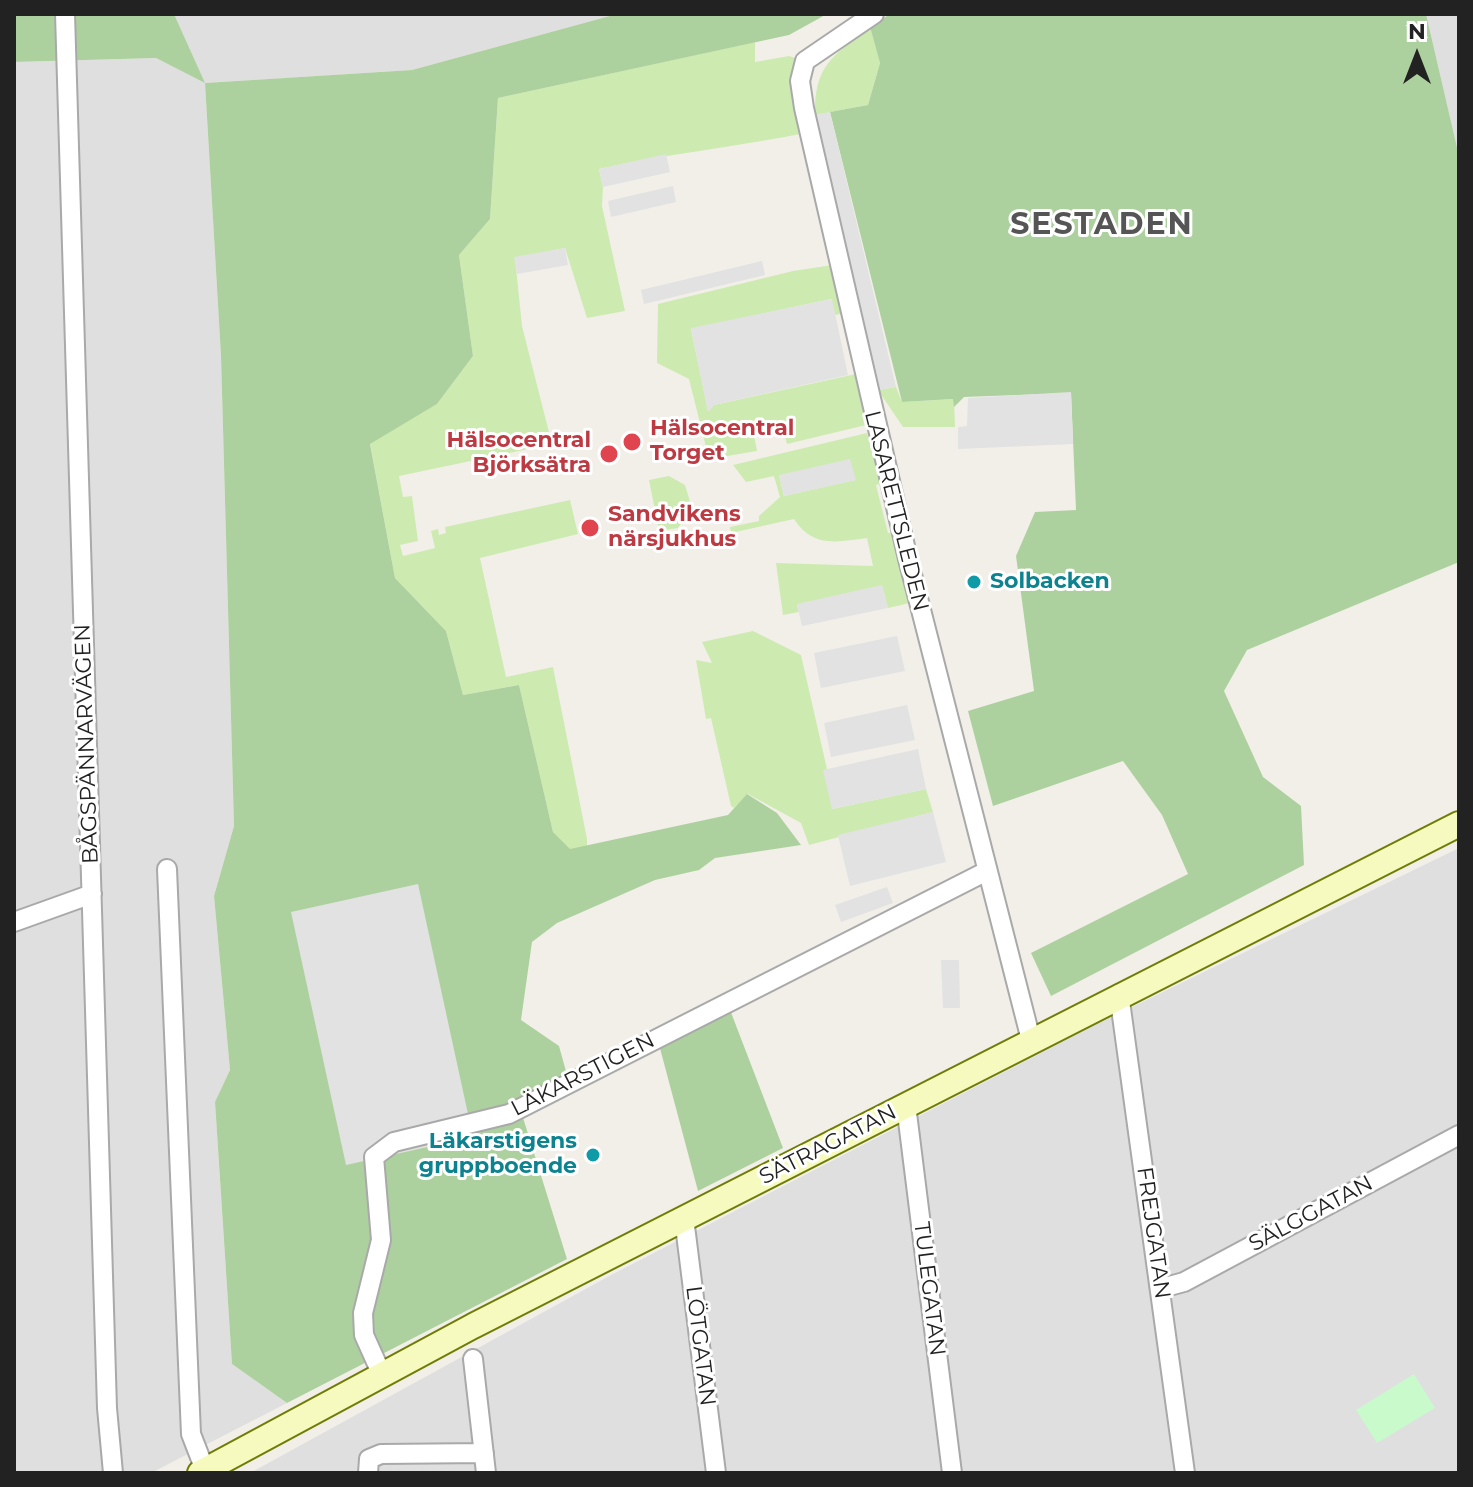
<!DOCTYPE html>
<meta charset="utf-8">
<style>
body{margin:0}
#map{position:relative;width:1473px;height:1487px;overflow:hidden;background:#f2efe9;font-family:Montserrat,sans-serif}
canvas{display:block}
.frame{position:absolute;inset:0;border:16px solid #222;pointer-events:none}
.north{position:absolute;left:1377px;top:16px;width:80px;height:80px;-webkit-text-stroke:6px #fff;paint-order:stroke;rotate:0deg;font-size:22px;font-weight:700;line-height:32px;text-align:center;color:#222}
.north::after{content:'';display:block;margin:auto;width:28px;height:36px;background:#222;clip-path:polygon(50% 0,100% 100%,50% 72%,0 100%)}
</style>
<div id="map">
<canvas width="1473" height="1487"></canvas>
<div class="frame"></div>
<div class="north">N</div>
</div>
<script>
const context = document.querySelector('canvas').getContext('2d');
context.lineJoin = 'round';
function fill(path, color) { context.fillStyle = color; context.fill(path, 'evenodd'); }
function stroke(path, color, width, dash) { context.strokeStyle = color; context.lineWidth = width; context.lineCap = dash ? 'butt' : 'round'; context.setLineDash(dash || []); context.stroke(path); }
function drawText(font, color, halo, rows, align = 'center') {
  context.font = font + ' Montserrat,sans-serif'; context.lineWidth = 6; context.setLineDash([]); context.textBaseline = 'middle'; context.strokeStyle = halo; context.fillStyle = color; for (const [text, x, y, turn = 0] of rows) {
    context.save(); context.translate(x, y); context.rotate((+turn || 0) * Math.PI / 180); context.textAlign = isNaN(turn) ? turn : align; if (halo) context.strokeText(text, 0, 0); context.fillText(text, 0, 0); context.restore();
  }
}
const residential = new Path2D(`
 M174,14H617L412,70L205,83L221,356L234,826L214,896L230,1070L215,1103L232,1364L287,1403L151,1473H14V62L156,58L204,82Z
 M1426,14H1459V156Z
 M1459,848V1473H250L613,1274L1097,1024Z`);
const grass = new Path2D(`
 M870,27L880,63L868,105L815,115C814,65 833,56 870,27Z
 M755,42V62L789,56L805,61L810,132C739,147 670,153 599,169L603,187L602,206L625,311L587,318L565,248L515,258L522,326L552,444L399,476L403,497L412,496L418,541L400,545L403,556L435,548L431,531L438,529L439,535L446,533L445,527L570,500L578,534L480,558L506,677L553,667L587,839V846L570,850L553,832L519,685L463,695L446,631L395,578L370,443L437,404L473,356L459,255L490,219L498,98Z
 M839,264L849,312L835,315L831,299L691,329L708,411L714,405L856,374L866,425L787,444L783,429L754,435L757,451L709,459L689,379L657,363L658,304L793,271Z
 M896,387L902,402L954,399L955,427H903L878,390Z
 M867,433L882,483L876,485L888,533L894,532L910,603L888,608L882,586L797,605L799,612L783,615L776,563L873,566L867,538C836,542 813,548 794,519L731,533L730,527L759,521V516L780,497L774,476L746,482L733,465ZM779,475L855,480L784,496Z
 M669,476L685,485L692,508L678,528L659,531L649,480Z
 M753,631L801,655L827,769L832,809L926,789L933,812L809,845L801,823L748,794L734,808L731,806L711,718L706,719L696,660L712,663L702,642Z`);
const forest = new Path2D(`
 M14,14H174L205,83L412,70L617,14H827L789,35L498,98L490,219L459,255L473,356L437,404L370,444L395,578L446,631L463,695L519,685L553,832L570,849L728,815L747,794L777,813L801,845L715,858L699,870L655,880L557,923L532,942L521,1020L559,1046L569,1082L520,1108L567,1259L287,1403L232,1364L215,1102L230,1070L214,896L234,826L221,356L205,83L156,58L14,62Z
 M890,14H1426L1459,156V562L1247,650L1224,691L1263,777L1301,806L1304,865L1051,996L1031,953L1188,874L1162,815L1123,761L993,806L968,711L1034,691L1016,556L1035,512L1076,510L1071,393L964,397L954,407L953,399L902,402L830,112L868,105L880,63L870,27Z
 M727,1002L783,1148L698,1191L657,1037Z`);
const park = new Path2D(`
 M1414,1374L1435,1408L1377,1443L1356,1410Z`);
const parking = new Path2D(`
 M830,112L896,387L878,390L816,127L815,115Z
 M666,154L670,172L603,187L599,169Z
 M673,186L676,202L611,217L608,201Z
 M565,248L568,265L517,274L514,257Z
 M762,261L765,275L644,304L641,290Z
 M832,299L848,375L714,405L708,412L691,328Z
 M1071,392L1073,444L958,449V427L967,426L968,398Z
 M850,459L856,480L784,496L779,475Z
 M882,585L888,608L802,626L797,604Z
 M897,636L905,671L821,688L814,653Z
 M907,705L915,740L831,757L824,723Z
 M918,749L926,789L832,809L823,770Z
 M933,812L946,862L850,886L838,835Z
 M418,884L473,1137L346,1165L291,912Z
 M887,887L893,903L841,922L835,905Z
 M941,960H959L960,1008H943Z`);
const street = new Path2D(`
 M65,14L107,1408L113,1473
 M874,14L805,61L800,81L804,108L908,559L1031,1040
 M167,869L191,1434L205,1470
 M14,922L92,894
 M1119,994L1185,1473
 M906,1105L952,1473
 M684,1218L716,1473
 M1162,1288L1184,1282L1459,1135
 M473,1359L486,1473
 M382,1375L364,1335L363,1313L381,1240L374,1157L394,1142L509,1114L987,871
 M368,1473L369,1459L381,1454L484,1453`);
const secondary = new Path2D(`
 M200,1473L473,1326L1459,824`);
const markers = [
 [632,442,10,"#e0444e"],
 [609,454,10,"#e0444e"],
 [590,528,10,"#e0444e"],
 [974,582,8,"#0f9aa8"],
 [593,1155,8,"#0f9aa8"]
];
const healthNames = [
 ["Hälsocentral",650,429],
 ["Torget",650,454],
 ["Hälsocentral",591,441,"right"],
 ["Björksätra",591,466,"right"],
 ["Sandvikens",608,515],
 ["närsjukhus",608,540]
];
const streetNames = [
 ["LASARETTSLEDEN",896,511,76],
 ["BÅGSPÄNNARVÄGEN",87,744,-92],
 ["LÄKARSTIGEN",583,1075,-27],
 ["SÄTRAGATAN",828,1145,-27],
 ["SÄLGGATAN",1311,1214,-28],
 ["FREJGATAN",1153,1233,82],
 ["TULEGATAN",929,1289,83],
 ["LÖTGATAN",700,1346,83]
];
const cultureNames = [
 ["Solbacken",990,582],
 ["Läkarstigens",577,1142,"right"],
 ["gruppboende",577,1167,"right"]
];
const districtNames = [
 ["SESTADEN",1102,225]
];
fill(residential, '#e0dfdf');
fill(grass, '#cdebb0');
fill(forest, '#add19e');
fill(park, '#c8facc');
fill(parking, '#e2e2e2');
stroke(street, '#a9a9a9', 22);
stroke(secondary, '#707d05', 28);
stroke(street, '#fff', 18);
stroke(secondary, '#f7fabf', 24);
for (const [x, y, r, color] of markers) { const dot = new Path2D(); dot.arc(x, y, r, 0, 2 * Math.PI); context.fillStyle = color; context.fill(dot); stroke(dot, '#fff', 3); }
drawText('bold 22px', '#be3a42', '#fff', healthNames, 'left');
drawText('22px', '#222', '#fff', streetNames);
drawText('bold 22px', '#0d838f', '#fff', cultureNames, 'left');
context.letterSpacing = '2px';
drawText('bold 30px', '#555', '#fff', districtNames);
context.letterSpacing = '0px';
</script>
